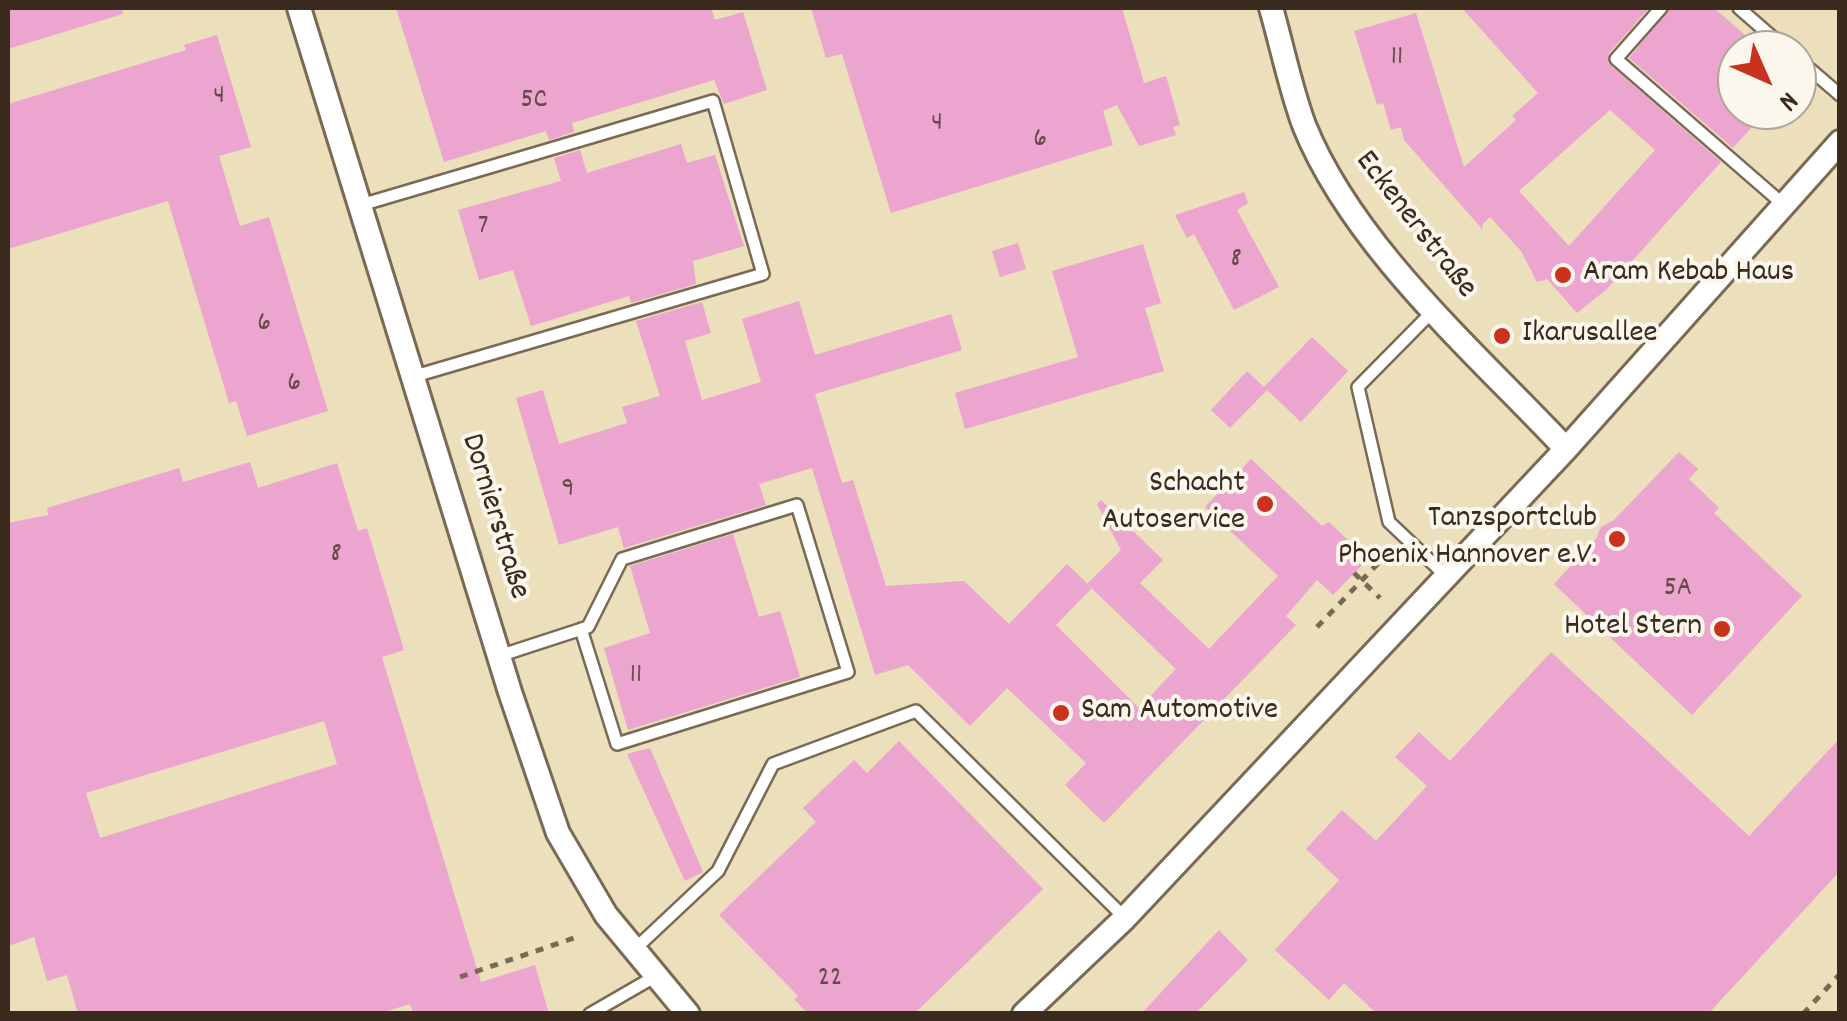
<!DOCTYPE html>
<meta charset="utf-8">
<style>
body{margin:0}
#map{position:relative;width:1847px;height:1021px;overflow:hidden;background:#ebdfbc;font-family:Dekko,sans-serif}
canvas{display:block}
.frame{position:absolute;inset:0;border:10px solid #3b2a1e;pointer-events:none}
.north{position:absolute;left:1717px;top:30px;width:100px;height:100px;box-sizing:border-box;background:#fbf7ec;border:2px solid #aea59a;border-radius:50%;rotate:135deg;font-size:28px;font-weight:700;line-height:40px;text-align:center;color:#3b2a1e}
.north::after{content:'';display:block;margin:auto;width:35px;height:45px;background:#c8321e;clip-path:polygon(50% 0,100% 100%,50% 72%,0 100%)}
</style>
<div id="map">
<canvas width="1847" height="1021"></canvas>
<div class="frame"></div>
<div class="north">N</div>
</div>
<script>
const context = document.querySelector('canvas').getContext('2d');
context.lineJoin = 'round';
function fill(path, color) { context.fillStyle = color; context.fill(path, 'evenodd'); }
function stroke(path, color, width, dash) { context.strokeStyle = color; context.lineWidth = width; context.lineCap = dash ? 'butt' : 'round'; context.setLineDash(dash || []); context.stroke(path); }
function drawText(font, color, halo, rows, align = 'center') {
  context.font = font + ' Dekko,sans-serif'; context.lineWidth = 8; context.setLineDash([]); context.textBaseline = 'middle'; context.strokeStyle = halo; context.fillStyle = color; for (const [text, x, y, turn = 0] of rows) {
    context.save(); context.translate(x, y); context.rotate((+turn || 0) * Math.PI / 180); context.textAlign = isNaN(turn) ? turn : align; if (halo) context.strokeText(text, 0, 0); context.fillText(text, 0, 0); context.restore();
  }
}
const building = new Path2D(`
 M8,8H122L123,14L8,49Z
 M396,8H711L715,20L743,12L767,90L724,104L714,80L572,123L574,132L549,140L546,131L444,162Z
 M811,8H1122L1144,83L1166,76L1180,125L1173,127L1176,135L1139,146L1117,105L1103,111L1113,145L891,213L842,54L826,58Z
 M1462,8H1649L1609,53L1608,63L1721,162L1607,289L1577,313L1547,279L1537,282L1521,251L1490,217L1482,225L1483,230L1404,140L1401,127L1391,130L1383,103L1377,105L1354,31L1416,13L1464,167L1516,120L1512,116L1538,93ZM1610,110L1655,150L1569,246L1519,191Z
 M1670,8H1714L1762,50H1737V110H1767L1733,148L1629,58Z
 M217,35L251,147L219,156L240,226L269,217L328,411L247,436L236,401L229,403L168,201L8,249V104L186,50L184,45Z
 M681,144L687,163L715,155L744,246L693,261L696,284L631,303L629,296L531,326L513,270L479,280L458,210L561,181L554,158L580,150L587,173Z
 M1244,192L1248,203L1237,210L1279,287L1234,310L1194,234L1187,238L1175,215Z
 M1018,243L1026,269L1000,277L992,251Z
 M1143,244L1161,303L1145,308L1164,371L965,429L955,393L1078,357L1052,271Z
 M799,301L815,355L951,314L962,350L815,394L842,483L853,480L886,586L964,581L1009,624L1067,564L1092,588L1056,625L1139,708L1176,669L1087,584L1121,550L1097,504L1101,500L1163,560L1140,583L1209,649L1278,576L1205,507L1251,459L1322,526L1329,522L1368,559L1333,595L1317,580L1286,616L1296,625L1104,823L1065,785L1086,763L1007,688L970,726L908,665L875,675L812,468L759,484L766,505L624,548L618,527L559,545L516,398L543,390L559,444L627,423L622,407L660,396L636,321L702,302L711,333L685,341L702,400L761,382L742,319Z
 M1312,337L1348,371L1301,422L1267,390L1230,428L1211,410L1247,371L1264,387Z
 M1679,452L1698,469L1689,479L1719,508L1714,513L1802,596L1692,715L1554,584L1596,539L1601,527L1614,520Z
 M250,462L258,488L337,463L358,531L367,528L404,650L382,657L481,982L535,965L549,1014H413L410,1004L378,1014H78L67,975L47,981L34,937L8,946V523L48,515L47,508L179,468L183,482ZM324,721L337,764L100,838L86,793Z
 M733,534L759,617L780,611L800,677L628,730L604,648L650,633L630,566Z
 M1551,652L1749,836L1840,738V871L1708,1014H1377L1344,983L1329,1000L1275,950L1339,880L1306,849L1342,810L1376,841L1427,786L1395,757L1419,732L1450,761Z
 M899,741L1043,889L914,1014H808L794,999L798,996L719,915L816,822L803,808L854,760L867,773Z
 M650,748L703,872L685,881L627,754Z
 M1219,930L1248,960L1195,1014H1141Z`);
const path = new Path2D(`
 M1354,573L1380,598
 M1317,627L1391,550
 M460,977L574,938
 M1803,1014L1840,974`);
const lane = new Path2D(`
 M1661,8L1616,59L1784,205
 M1739,8L1787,50
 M1797,58L1840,95
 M361,205L713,101L763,274L415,376
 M1434,310L1358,387L1389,522L1446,576
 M502,655L588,627L622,559L797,505L848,672L617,744L581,629
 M635,949L718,871L773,764L916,711L1125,918
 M590,1014L654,977`);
const street = new Path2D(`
 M299,8L510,692L558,833L606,915L688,1014
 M1271,8C1282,46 1290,87 1304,125C1353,247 1477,354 1566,449
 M1024,1014L1125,918L1566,449L1840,142`);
const markers = [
 [1563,275,10,"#c8321e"],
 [1502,336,10,"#c8321e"],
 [1265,504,10,"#c8321e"],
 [1617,539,10,"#c8321e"],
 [1722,629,10,"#c8321e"],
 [1061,713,10,"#c8321e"]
];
const numberNames = [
 ["11",1397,59],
 ["4",219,98],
 ["5C",534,102],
 ["4",937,125],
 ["6",1040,141],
 ["7",483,228],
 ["8",1236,261],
 ["6",264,325],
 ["6",294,385],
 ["9",568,491],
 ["8",336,556],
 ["5A",1678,590],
 ["11",636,677],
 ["22",830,980]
];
const streetNames = [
 ["Eckenerstraße",1414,226,52],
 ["Dornierstraße",493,517,73]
];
const poiNames = [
 ["Aram Kebab Haus",1583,275],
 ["Ikarusallee",1522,336],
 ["Schacht",1245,486,"right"],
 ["Autoservice",1245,523,"right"],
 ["Tanzsportclub",1597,521,"right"],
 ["Phoenix Hannover e.V.",1597,558,"right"],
 ["Hotel Stern",1702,629,"right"],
 ["Sam Automotive",1081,713]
];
fill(building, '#eba5ce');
stroke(lane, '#796955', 16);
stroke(street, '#796955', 28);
stroke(path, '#796955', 5, [8, 8]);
stroke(lane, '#fff', 11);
stroke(street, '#fff', 22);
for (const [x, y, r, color] of markers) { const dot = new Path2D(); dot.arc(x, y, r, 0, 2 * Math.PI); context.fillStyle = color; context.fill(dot); stroke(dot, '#fbf7ec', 4); }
drawText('28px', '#67494a', null, numberNames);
drawText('32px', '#3b2a1e', '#fbf7ec', streetNames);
drawText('32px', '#3b2a1e', '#fbf7ec', poiNames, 'left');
</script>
